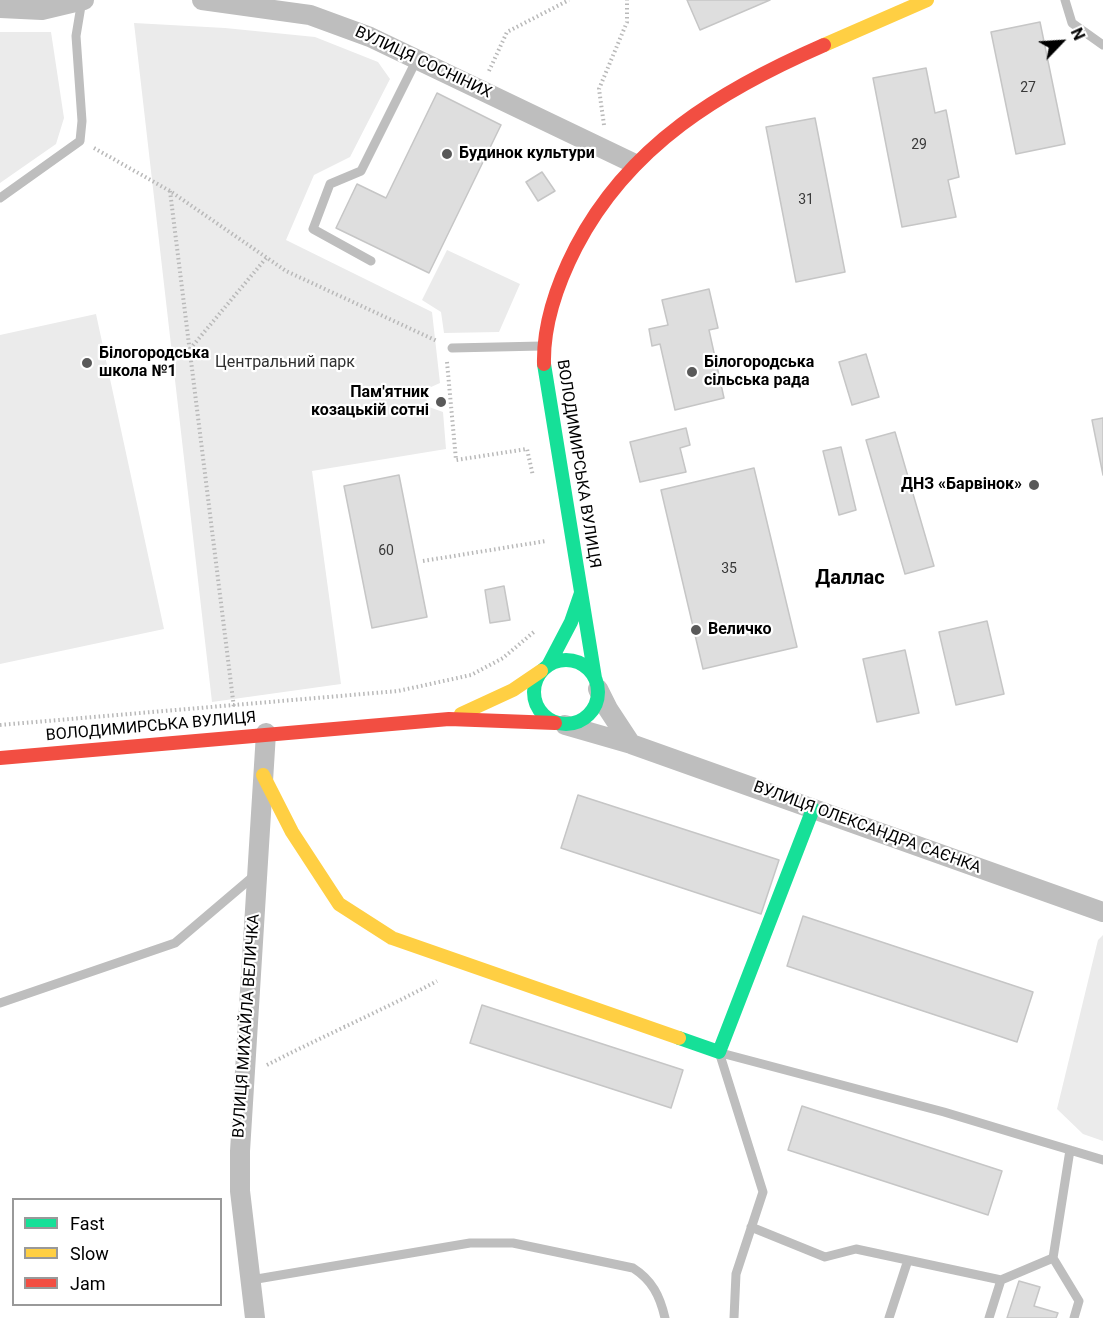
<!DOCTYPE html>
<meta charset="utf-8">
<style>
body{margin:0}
#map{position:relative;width:1103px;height:1318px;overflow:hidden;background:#fff;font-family:Roboto,sans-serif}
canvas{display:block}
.legend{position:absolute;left:12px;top:1198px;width:210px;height:108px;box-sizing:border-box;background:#fff;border:2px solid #999;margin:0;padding:8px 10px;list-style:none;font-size:18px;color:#000}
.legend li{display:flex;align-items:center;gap:12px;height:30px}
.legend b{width:30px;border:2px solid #999}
.north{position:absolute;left:1031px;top:12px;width:60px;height:60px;-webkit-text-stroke:4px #fff;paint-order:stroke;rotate:65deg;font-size:16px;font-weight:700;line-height:24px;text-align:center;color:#000}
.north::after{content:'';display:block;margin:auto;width:21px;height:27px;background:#000;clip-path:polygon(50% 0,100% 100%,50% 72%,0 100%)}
</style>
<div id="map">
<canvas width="1103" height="1318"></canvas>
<ul class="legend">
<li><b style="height:8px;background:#16e098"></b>Fast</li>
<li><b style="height:8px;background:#ffcf43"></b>Slow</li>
<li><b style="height:8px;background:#f24e42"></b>Jam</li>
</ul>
<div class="north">N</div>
</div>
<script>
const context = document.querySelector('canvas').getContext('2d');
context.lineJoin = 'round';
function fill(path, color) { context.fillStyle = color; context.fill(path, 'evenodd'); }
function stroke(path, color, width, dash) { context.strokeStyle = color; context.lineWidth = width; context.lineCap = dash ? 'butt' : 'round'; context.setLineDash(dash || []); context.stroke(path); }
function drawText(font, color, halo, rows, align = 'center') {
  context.font = font + ' Roboto,sans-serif'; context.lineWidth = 4.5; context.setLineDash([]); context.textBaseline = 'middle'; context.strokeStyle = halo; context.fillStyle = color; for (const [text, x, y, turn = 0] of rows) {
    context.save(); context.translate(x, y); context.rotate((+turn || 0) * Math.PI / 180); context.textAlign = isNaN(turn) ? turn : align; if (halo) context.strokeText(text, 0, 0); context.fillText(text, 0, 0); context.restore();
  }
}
const green = new Path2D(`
 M134,23L225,28L315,37L378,62L390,79L350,157L314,175L286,240L432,312L440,383L431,387L426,397L429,407L443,412L446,449L312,471L341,684L212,702Z
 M0,32H51L64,118L56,144L0,183Z
 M447,250L520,284L499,332L444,333L441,312L422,300Z
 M96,314L164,629L0,664V335Z
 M1103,935V1141L1083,1134L1057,1109L1098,940Z`);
const building = new Path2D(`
 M687,0H770L700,30Z
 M1040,22L1065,144L1016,154L991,32Z
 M926,68L935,113L946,110L959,177L948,180L956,217L902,227L873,78Z
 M437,93L501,125L429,273L336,228L357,184L386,198Z
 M815,118L845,272L796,282L766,127Z
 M542,172L555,191L538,201L526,182Z
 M709,289L718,328L709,330L724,398L675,410L660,344L652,346L649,329L668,325L662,300Z
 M866,354L879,397L852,405L839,362Z
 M1103,418V475L1092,420Z
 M686,428L690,445L680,448L686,472L640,482L630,442Z
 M895,432L934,566L905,574L866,440Z
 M841,447L856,510L839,515L823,451Z
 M754,468L797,647L703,669L661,490Z
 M399,475L427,617L372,628L344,486Z
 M504,586L510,620L490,623L485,590Z
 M987,621L1004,694L956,705L939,632Z
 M905,650L919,713L877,722L863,659Z
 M578,795L779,860L761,914L561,848Z
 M803,916L1033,992L1017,1042L787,966Z
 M482,1005L683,1070L671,1108L470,1043Z
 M802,1106L1002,1171L988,1215L788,1150Z
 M1019,1281L1040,1287L1034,1306L1058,1313L1056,1318H1007Z`);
const path = new Path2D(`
 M489,71L507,32L569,0
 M604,125L599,89L627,22V0
 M94,148L170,191L286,271L437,341
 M170,191L234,708
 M190,349L267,257
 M447,362L456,460L527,449L533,476
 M423,561L546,541
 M0,725L398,691L471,675L503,658L535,631
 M267,1065C323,1036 381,1011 437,981`);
const lane = new Path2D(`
 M1065,0L1072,23L1103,45
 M0,198L80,141L82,121L76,36L82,0
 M371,261L313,229L330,184L361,171L417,59
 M452,348L542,346
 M0,1003L175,943L255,875
 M721,1053L944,1112L1103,1160
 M720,1055L763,1192L736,1274L734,1318
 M1070,1150L1053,1258L1079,1301L1074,1318
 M751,1227L825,1257L856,1249L1001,1280L1053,1258
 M251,1280L470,1243H513L633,1268C652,1280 660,1296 665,1318
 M889,1318L908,1260
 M989,1318L1001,1280`);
const street = new Path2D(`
 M202,0L310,15L370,37L633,163
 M0,8L42,10L84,0
 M598,689L608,709L631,744
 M565,725L631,744L1103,912
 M255,1318L240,1191V1151L266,733`);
const fast = new Path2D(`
 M544,364L595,678
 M534 692a32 32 0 1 1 64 0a32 32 0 1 1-64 0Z
 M549,664L571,622L581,593
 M679,1038L719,1052L813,809`);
const slow = new Path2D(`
 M824,45L927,0
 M461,714L513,690L541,671
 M263,775L292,832L339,904L392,938L679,1038`);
const jam = new Path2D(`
 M544,364C543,323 557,284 576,247C629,145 721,90 824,45
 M0,758L449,719L555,723`);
const markers = [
 [447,154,6,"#595959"],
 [87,363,6,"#595959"],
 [692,372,6,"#595959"],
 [441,402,6,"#595959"],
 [1034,485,6,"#595959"],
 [696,630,6,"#595959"]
];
const numberNames = [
 ["27",1028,88],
 ["29",919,145],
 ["31",806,200],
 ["60",386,551],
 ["35",729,569]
];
const streetNames = [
 ["ВУЛИЦЯ СОСНІНИХ",423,63,25],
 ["ВОЛОДИМИРСЬКА ВУЛИЦЯ",578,464,81],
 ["ВОЛОДИМИРСЬКА ВУЛИЦЯ",151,727,-5],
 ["ВУЛИЦЯ ОЛЕКСАНДРА САЄНКА",867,828,20],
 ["ВУЛИЦЯ МИХАЙЛА ВЕЛИЧКА",247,1026,-86]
];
const poiNames = [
 ["Будинок культури",459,154],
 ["Білогородська",99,354],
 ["школа №1",99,372],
 ["Білогородська",704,363],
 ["сільська рада",704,381],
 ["Пам'ятник",429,393,"right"],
 ["козацькій сотні",429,411,"right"],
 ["ДНЗ «Барвінок»",1022,485,"right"],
 ["Величко",708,630]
];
const parkNames = [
 ["Центральний парк",285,363]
];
const quarterNames = [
 ["Даллас",850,579]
];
fill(green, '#ebebeb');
fill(building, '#dedede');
stroke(building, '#c6c6c6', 1.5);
stroke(path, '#b9b9b9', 4, [1.5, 3]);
stroke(lane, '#bebebe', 9);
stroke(street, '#bebebe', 20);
stroke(fast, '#16e098', 14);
stroke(slow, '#ffcf43', 14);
stroke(jam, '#f24e42', 14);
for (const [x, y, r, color] of markers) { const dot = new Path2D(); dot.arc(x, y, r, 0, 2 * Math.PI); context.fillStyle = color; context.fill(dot); stroke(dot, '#fff', 2); }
drawText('14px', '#383838', null, numberNames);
drawText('16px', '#000', '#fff', streetNames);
drawText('bold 16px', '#000', '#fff', poiNames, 'left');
drawText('16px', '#313131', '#fff', parkNames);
drawText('bold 20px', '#000', '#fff', quarterNames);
</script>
